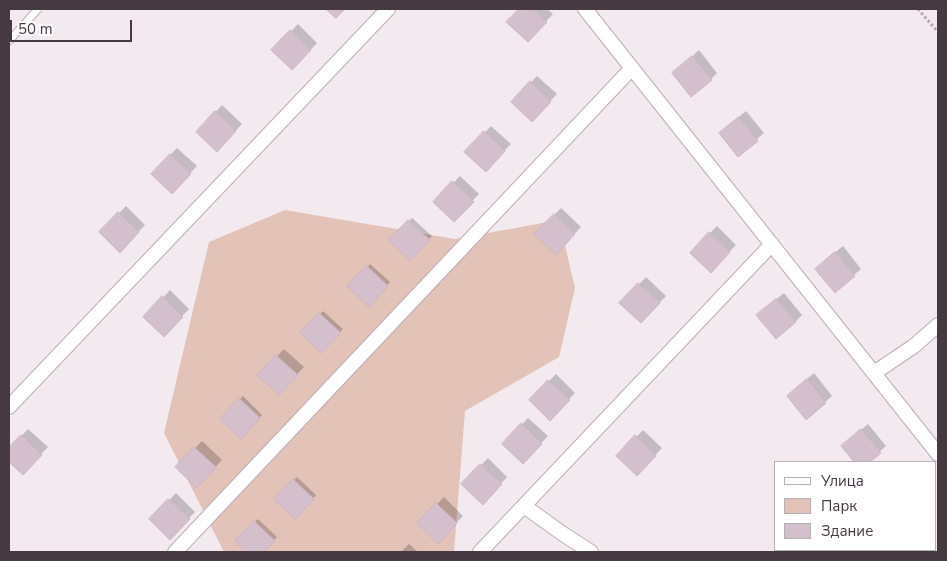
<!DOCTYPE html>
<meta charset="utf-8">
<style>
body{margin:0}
#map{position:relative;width:947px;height:561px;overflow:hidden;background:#f3eaef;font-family:"Nunito Sans",sans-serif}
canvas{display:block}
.frame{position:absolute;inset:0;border:10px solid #473941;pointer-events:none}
.legend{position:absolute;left:774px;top:461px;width:162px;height:90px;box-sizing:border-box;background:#fff;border:1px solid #b5b0b3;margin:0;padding:6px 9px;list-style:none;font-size:15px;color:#473941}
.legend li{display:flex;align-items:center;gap:10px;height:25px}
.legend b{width:25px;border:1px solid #b5b0b3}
.scale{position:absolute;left:10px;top:20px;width:122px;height:22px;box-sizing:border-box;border:2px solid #473941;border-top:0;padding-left:6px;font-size:15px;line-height:18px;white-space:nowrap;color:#473941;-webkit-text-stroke:4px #fff;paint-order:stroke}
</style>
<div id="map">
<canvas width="947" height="561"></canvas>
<div class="frame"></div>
<ul class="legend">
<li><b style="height:6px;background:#fff"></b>Улица</li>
<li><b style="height:14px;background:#e3c2b7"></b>Парк</li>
<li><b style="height:14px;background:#d4c0cc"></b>Здание</li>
</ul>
<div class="scale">50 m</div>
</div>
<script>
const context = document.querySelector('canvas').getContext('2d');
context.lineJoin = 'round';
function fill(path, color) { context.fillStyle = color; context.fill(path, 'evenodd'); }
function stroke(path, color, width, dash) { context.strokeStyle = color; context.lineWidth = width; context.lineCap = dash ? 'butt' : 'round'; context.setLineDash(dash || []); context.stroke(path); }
const green = new Path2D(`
 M285,210L455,239L559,220L575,288L559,357L465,411L454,552H224L164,433L209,242Z`);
const shadow = new Path2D(`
 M520,9H547L553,14L528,40L508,22Z
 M298,24L317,43L292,69L273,50Z
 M699,50L717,73L711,79L674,73Z
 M537,76L557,94L532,120L512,102Z
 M222,105L242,124L217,150L198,131Z
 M746,111L764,133L738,155L720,133Z
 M491,126L511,144L486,170L466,152Z
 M177,148L197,166L172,192L152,174Z
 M460,176L479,194L454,220L435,202Z
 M126,206L145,225L120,251L101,232Z
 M561,208L581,227L556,253L536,234Z
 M412,218L432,236L410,259L391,240Z
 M717,226L736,245L711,271L692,252Z
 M843,246L861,269L854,275L823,262Z
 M370,264L390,282L369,305L349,286Z
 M646,277L666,296L641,322L621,303Z
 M170,290L189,309L164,335L145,317Z
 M784,293L802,315L795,322L765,308Z
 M323,311L343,329L321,352L302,333Z
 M284,349L304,367L279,393L259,375Z
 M814,373L832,396L825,402L795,389Z
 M556,374L575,393L550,419L531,400Z
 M243,396L262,415L241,437L221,419Z
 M528,418L548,436L523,462L503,444Z
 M868,424L886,446L868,462H856L843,446Z
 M28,429L48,447L23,473L9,460V449Z
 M643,430L662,448L637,474L618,456Z
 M202,441L222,460L197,486L177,467Z
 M488,458L507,477L483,503L463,484Z
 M297,477L316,495L295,518L276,499Z
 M176,493L195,512L170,538L151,519Z
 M444,497L463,516L438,542L419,523Z
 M258,519L277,537L263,552H248L236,541Z
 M409,544L418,552H401Z`);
const building = new Path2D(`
 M326,9H345L336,18Z
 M519,9H533L547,22L528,42L506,22Z
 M290,30L311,50L292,70L271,50Z
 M692,56L712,80L691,97L672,73Z
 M530,81L551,102L532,122L511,102Z
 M215,111L236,131L217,152L196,132Z
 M739,117L758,141L738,157L719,133Z
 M484,131L505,151L486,172L464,152Z
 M170,154L191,174L172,194L151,174Z
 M452,181L474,202L454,222L433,202Z
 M118,212L139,232L120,253L99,232Z
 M554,214L575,234L556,255L534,234Z
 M408,220L430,240L410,261L389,240Z
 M709,232L730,252L711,273L690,253Z
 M835,252L855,276L835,293L815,269Z
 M367,266L388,286L369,307L347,286Z
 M638,283L660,303L641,323L619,303Z
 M162,296L183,317L164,337L143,317Z
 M776,299L796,322L776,339L756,315Z
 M319,313L341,333L321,353L300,333Z
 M276,355L298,375L279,395L257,375Z
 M807,379L826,403L806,420L787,396Z
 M548,380L570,400L550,421L529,400Z
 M239,398L260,418L241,439L220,419Z
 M521,423L542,444L523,464L502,444Z
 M861,429L881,453L870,462H854L841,446Z
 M21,435L42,455L23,475L9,462V447Z
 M635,435L656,456L637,476L616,456Z
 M194,447L216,467L197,488L175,467Z
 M480,464L502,484L483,505L461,484Z
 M293,479L314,499L295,519L274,499Z
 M168,499L190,519L170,540L149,519Z
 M436,503L457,523L438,544L417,523Z
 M254,521L275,541L264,552H246L235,541Z`);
const path = new Path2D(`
 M918,9L938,32`);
const service = new Path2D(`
 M9,41L38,9`);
const minor = new Path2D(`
 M585,9L938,454
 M874,373L914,346L938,325
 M9,407L388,9
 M524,506L563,534L591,552
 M175,552L632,68
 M480,552L772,244`);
fill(green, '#e3c2b7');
fill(shadow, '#0003');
fill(building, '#d4c0cc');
stroke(building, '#ceb4c4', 1);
stroke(service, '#beadb7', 9);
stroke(minor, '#beadb7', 16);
stroke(path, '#bea0b1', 3, [2.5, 2.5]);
stroke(service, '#fff', 7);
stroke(minor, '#fff', 14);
</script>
